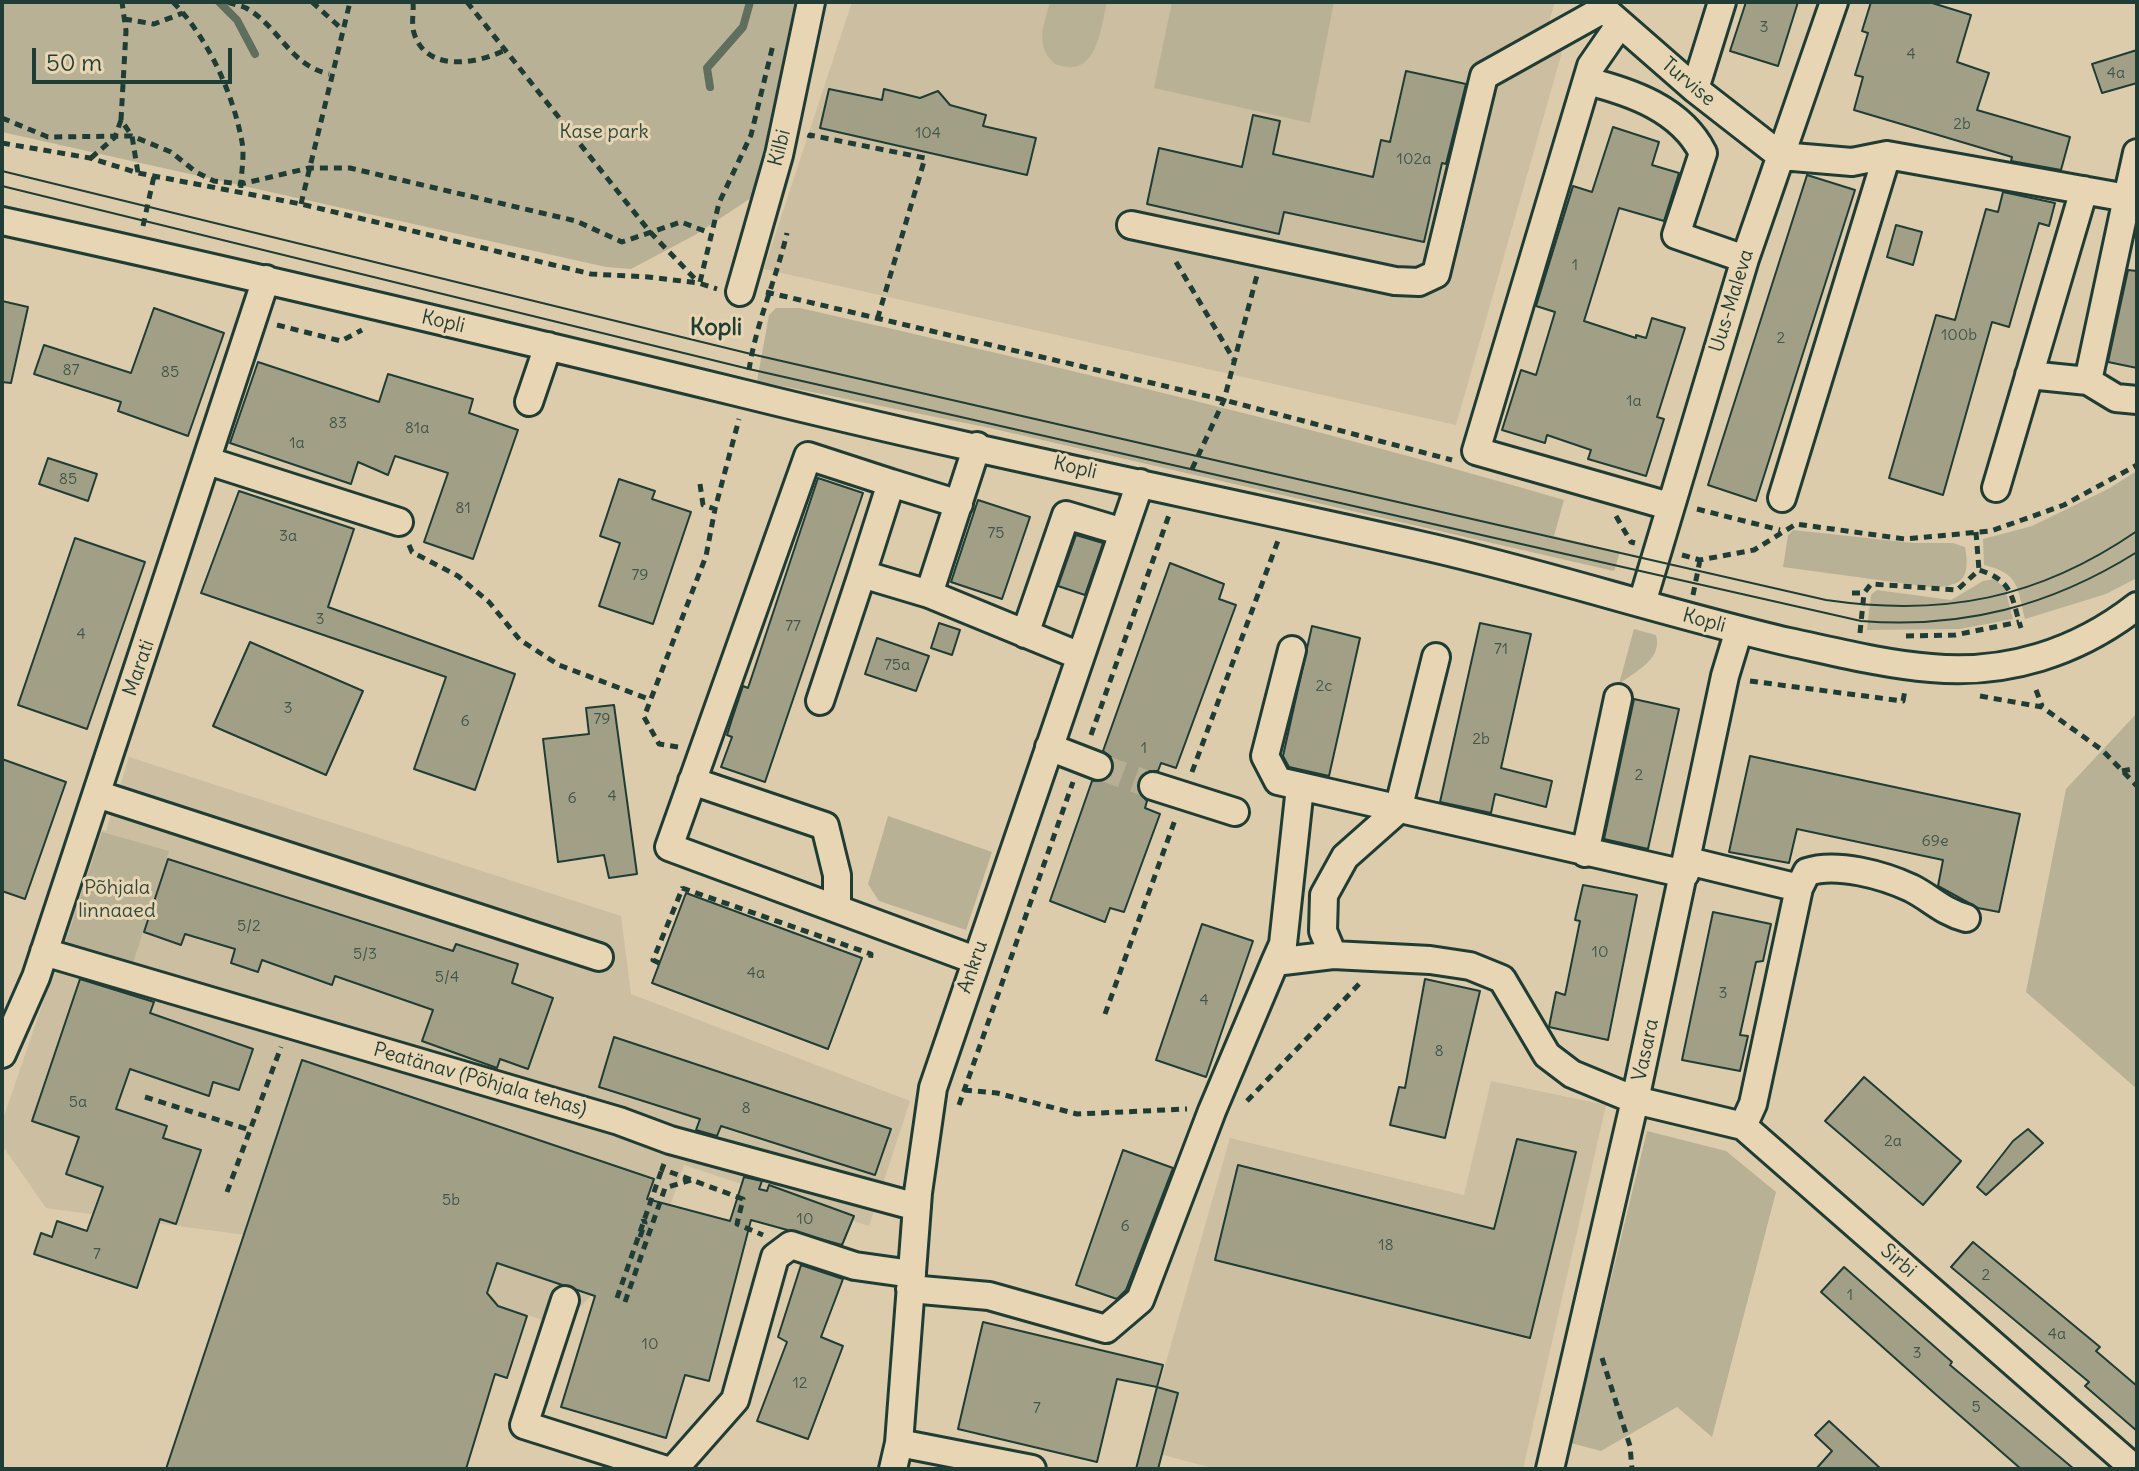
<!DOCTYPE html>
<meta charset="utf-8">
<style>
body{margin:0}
#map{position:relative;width:2139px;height:1471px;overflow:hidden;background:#dcccac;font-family:Delius,sans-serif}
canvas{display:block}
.frame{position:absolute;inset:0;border:4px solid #1f3d34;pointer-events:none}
.scale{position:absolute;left:32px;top:48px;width:200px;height:36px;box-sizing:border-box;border:4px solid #1f3d34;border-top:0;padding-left:10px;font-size:24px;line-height:28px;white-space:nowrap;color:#1f3d34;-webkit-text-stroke:6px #e8d5b3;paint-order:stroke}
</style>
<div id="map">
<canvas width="2139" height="1471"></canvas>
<div class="frame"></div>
<div class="scale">50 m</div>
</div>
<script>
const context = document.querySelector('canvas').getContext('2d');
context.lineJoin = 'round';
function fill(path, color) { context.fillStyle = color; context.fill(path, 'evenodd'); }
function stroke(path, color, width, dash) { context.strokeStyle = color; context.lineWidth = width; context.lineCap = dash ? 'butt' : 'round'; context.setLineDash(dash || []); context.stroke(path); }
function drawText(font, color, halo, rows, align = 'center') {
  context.font = font + ' Delius,sans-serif'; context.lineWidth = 6; context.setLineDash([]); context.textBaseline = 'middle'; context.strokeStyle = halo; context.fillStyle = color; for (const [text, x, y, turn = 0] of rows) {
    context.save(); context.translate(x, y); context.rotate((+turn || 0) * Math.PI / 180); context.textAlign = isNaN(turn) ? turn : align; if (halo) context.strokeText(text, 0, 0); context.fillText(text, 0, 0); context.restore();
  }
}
const built = new Path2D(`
 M852,2H1555L1549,22L1562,52L1456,425L764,269Z
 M129,757L621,916L631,994L910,1101L869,1226L684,1165L636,1308L593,1294L561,1326L250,1224L245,1235L46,1208L2,1145V1122L102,830L106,831Z
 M1491,1081L1606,1105L1523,1469H1216L1141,1449L1230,1138L1464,1195Z`);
const green = new Path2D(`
 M2,2H800L795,57L751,198L695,235L631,269L606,267L2,132Z
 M1050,2H1107C1100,31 1097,80 1055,64C1034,46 1044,25 1050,2Z
 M1172,2H1334L1310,123L1154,88Z
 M776,308H800C1056,366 1312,426 1564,500L1554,536L1620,552L1614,571L990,428L757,381L769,315Z
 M2137,471V578L2106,594L2025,619C2017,587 2020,574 1984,565L1983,539L2032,526L2108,489Z
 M1793,530L1913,543H1953L1965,547C1971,580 1961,587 1930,587L1783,567L1788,535Z
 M1994,579L2005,588L2013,619L1960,629L1867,630L1871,595L1877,590L1951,600L1983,581Z
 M1634,629L1656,635C1663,659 1636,671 1619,684Z
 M2137,713V1089L2026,992L2066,789Z
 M888,816L992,852L966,930L879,901L868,884Z
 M102,832L169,851L132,966L64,947Z
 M1647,1131L1726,1151L1776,1192L1712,1437L1677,1407L1601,1451L1571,1443Z`);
const stream = new Path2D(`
 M219,2L237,20L255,54
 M710,87L707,68L743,27L750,2`);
const building = new Path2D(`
 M1746,2H1798L1778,66L1730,51Z
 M1871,2H1929L1971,15L1957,62L1989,73L1977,110L2070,137L2061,170L2011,161L2012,157L1854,110L1863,77L1855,75L1868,33L1862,31Z
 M2137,50V83L2102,93L2092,64Z
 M1406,71L1466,84L1446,164L1442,163L1424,242L1284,212L1279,234L1147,204L1159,148L1242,167L1253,115L1280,121L1273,154L1373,177L1381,140L1390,142Z
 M829,89L882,100L884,89L920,98L938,91L950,105L986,115L983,126L1036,138L1027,175L820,128Z
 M1613,127L1659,142L1652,165L1679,173L1664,221L1619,208L1584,321L1636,338V335L1646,338L1652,318L1685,328L1657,417L1664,419L1646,476L1588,459L1591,450L1547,435L1545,443L1502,430L1521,370L1536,375L1555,312L1536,306L1573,186L1592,192Z
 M1807,175L1855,190L1756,501L1708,485Z
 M2003,192L2055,203L2049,226L2039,223L2009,327L1992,322L1943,495L1889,478L1936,315L1955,320L1986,209L1998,212Z
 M1896,225L1922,232L1913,265L1887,257Z
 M2128,270L2137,271V368L2108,362Z
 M2,301L28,307L11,383L2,382Z
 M154,308L224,333L188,436L118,411L121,402L34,374L44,345L131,373Z
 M258,362L379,402L388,374L473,399L469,413L518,430L473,559L424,542L448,473L395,456L388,475L358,462L351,484L230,443Z
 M48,458L97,474L88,501L39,484Z
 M818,478L863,493L765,782L721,767L732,737L727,735L732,719L743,686L748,688Z
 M619,479L655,491L652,499L691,512L653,624L599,606L620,543L600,536Z
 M239,491L354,529L328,607L515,674L475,790L414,769L446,677L201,593Z
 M978,500L1030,517L1002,599L951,582Z
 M1076,535L1103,543L1085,595L1058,586Z
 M75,538L145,562L87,729L18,705Z
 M1170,563L1224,584L1219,599L1236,605L1176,768L1161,763L1158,771H1149L1138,780V790L1147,801L1145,808L1160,814L1124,912L1110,908L1105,922L1050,901L1092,781L1107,779L1113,771L1111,757L1103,751Z
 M939,623L960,630L952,655L931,648Z
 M1480,623L1531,634L1501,768L1552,781L1546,807L1495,794L1491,813L1440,802Z
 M1312,626L1360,638L1329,776L1289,767L1283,756Z
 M877,638L929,656L916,691L865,674Z
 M250,642L363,691L326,775L213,726Z
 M1634,699L1679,709L1648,849L1604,839Z
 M614,705L637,874L609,878L604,855L558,862L543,739L589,734L586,708Z
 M1750,756L2020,814L1999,912L1978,908L1938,886L1943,860L1797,829L1789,863L1729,852Z
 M2,759L66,782L25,899L2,891Z
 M168,859L453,951L456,944L518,964L512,983L553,998L528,1069L500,1059L497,1068L422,1041L433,1010L335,976L332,985L262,960L258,972L231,963L235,949L185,934L181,945L144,932Z
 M1583,885L1637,895L1608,1040L1549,1027L1556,992L1565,995L1580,921L1575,920Z
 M686,893L862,958L828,1049L652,983Z
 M1713,912L1771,924L1763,961L1756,962L1740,1035L1748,1036L1740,1071L1682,1060Z
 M1202,924L1253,941L1206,1077L1156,1060Z
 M80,979L154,1002L150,1013L253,1049L239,1090L213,1082L209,1096L130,1069L116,1109L167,1126L163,1138L201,1150L176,1224L160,1219L137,1288L34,1254L41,1233L52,1237L57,1221L87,1231L103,1187L66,1174L79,1137L32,1121Z
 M1425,979L1480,991L1445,1138L1390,1125L1399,1087L1405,1088Z
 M614,1037L891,1129L875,1175L721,1126L717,1136L696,1130L700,1119L599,1087Z
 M302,1060L654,1179L647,1199L730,1221L744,1177L762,1181L759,1189L767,1191L769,1185L854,1216L842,1245L751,1220L709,1381L685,1375L666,1438L561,1407L595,1296L497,1263L487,1293L498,1306L527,1316L507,1378L495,1374L466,1469H166Z
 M1864,1077L1961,1161L1923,1205L1825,1121Z
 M2028,1129L2043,1143L1986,1195L1977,1187L2013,1141Z
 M1517,1139L1576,1152L1530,1338L1215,1260L1238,1165L1494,1229Z
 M1123,1150L1173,1168L1126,1290L1117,1299L1076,1285Z
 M1973,1242L2100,1347L2096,1351L2137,1386V1431L2085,1386L2089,1382L1951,1267Z
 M801,1265L843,1279L821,1337L843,1346L808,1439L757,1421L787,1342L778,1337Z
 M1844,1267L1952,1362L1950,1365L2074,1469H2021L1933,1392L1821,1292Z
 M983,1322L1163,1365L1157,1387L1117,1379L1097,1462L958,1429Z
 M1157,1387L1178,1393L1158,1469H1136Z
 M1829,1421L1881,1469H1816L1832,1451L1815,1435Z`);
const minorTunnel = new Path2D(`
 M1098,766L1153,786`);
const path = new Path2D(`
 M173,2C208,38 233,93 242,142C245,158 240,177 241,193
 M228,2C234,5 240,5 246,8C280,27 289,65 329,74
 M312,2L343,30
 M413,2C414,12 411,22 414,33C426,73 477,64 505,50
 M467,2L650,232L698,282
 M124,19L154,24L183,13
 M2,118L48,137L132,136L171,152L196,172L214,181L241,184L309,168H350L576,221L622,242L681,222L710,233
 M121,120L126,31L122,2
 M809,138L810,135L925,158L878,317
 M2,143L90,158L138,173L301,204L591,274L648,277L699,283L717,289
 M91,158L115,137L121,120L132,136L138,173
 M301,204L350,2
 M143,226L154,176
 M1176,262L1234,360
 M700,282L719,203L751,135L773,45
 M766,292L1224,400L1452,460
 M277,325L341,341L362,330
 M749,370C756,323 776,280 787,233
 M1192,469L1224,400L1257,275
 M700,484L703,505L715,509L739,419
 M1697,509L1780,530
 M1616,516L1631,542L1635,543
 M1976,532L1979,570
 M409,545L412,552L458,576L489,602L520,640L559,665L651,700
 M1682,555L1700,560L1754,550L1796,524L1905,539L1991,531L2064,505L2137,465
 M1852,593H1864L1871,584L1957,590L1979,570C2014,581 2011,597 2021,628
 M1693,595L1700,560
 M1860,633L1864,593
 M1906,636L1955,635L2019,622
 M1750,681L1903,701L1905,690
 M2036,690L2042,706
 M1980,696L2042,707L2102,750L2137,786
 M1091,735L1169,515
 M678,747L659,744L644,717L706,556L715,509
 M2122,771L2137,768
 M1192,772L1279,538
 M682,888L871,954L870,962
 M659,963L653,960L683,887
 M1105,1014L1175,820
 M964,1090L997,1093L1077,1114L1187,1109
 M145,1097L250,1130
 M1247,1101L1362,981
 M959,1105L1073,782
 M664,1164L662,1169L743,1199L737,1224L763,1235
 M227,1192L281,1047
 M640,1237L645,1223L643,1218
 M617,1298L662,1169
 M625,1302L665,1188L691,1180
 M1602,1358L1630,1446L1632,1469`);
const minor = new Path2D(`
 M1608,13L1695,89L1781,156
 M1620,24L1591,66L1476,451L1669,506
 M1587,81C1631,92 1681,109 1703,153L1676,235L1745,259
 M1695,89L1722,2
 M1781,156L1852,162L1887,155L2127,198L2137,153
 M2,221C251,275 498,334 745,394C967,449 1192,494 1415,544C1541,572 1664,613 1789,642C1836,652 1883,664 1931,668C2006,675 2077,653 2137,606
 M1131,225L1395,281L1419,282L1436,274L1484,76L1604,9
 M740,292L779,155L811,2
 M2029,375L2088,381L2127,198
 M2088,381L2116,398L2137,400
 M529,402L548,346
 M208,461L399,522
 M891,483L808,456L669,847L975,960
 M1996,488L2084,190
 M1782,498L1887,155
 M862,574L891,483L959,504
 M929,594L1080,656
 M1642,603L1745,259L1834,2
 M1025,634L1066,515L1123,532
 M1292,650L1265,756L1278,781L1685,874
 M820,701L862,574L929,594L977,446
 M1049,747L1098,766
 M692,781L825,826L837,875V907
 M1153,786L1235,812
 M97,794L599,957
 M1585,853L1618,698
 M1688,861L1799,888L1807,872C1836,862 1883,875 1911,888C1931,898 1943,912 1966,918
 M44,952L619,1121L670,1140L917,1207
 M1333,955L1323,931L1324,895L1345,857L1398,810L1436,657
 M1275,962L1283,944L1300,787
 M2,1054L36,977L266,279
 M1743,1126L1753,1104L1799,888
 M910,1289L989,1296L1106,1329L1140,1300L1212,1111L1275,962L1333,955L1430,960L1470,966L1502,979L1547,1055L1572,1074L1635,1100L1743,1126L2135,1469
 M565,1300L524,1425L663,1469
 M899,1443L1032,1469
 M674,1469L735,1400L775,1257L791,1245L855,1266L912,1274
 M893,1469L899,1443L918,1193L933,1088L1140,483
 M1550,1469L1635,1100L1725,676L1739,630`);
const tram = new Path2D(`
 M2,171L751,354L1826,600C1944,617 2038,599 2137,531
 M2,186L749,369L1861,621C1963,629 2051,606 2137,552`);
const numberNames = [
 ["3",1764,27],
 ["4",1911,54],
 ["4a",2116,73],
 ["2b",1962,124],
 ["104",928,133],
 ["102a",1414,159],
 ["1",1575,265],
 ["100b",1959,335],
 ["2",1781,338],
 ["87",71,370],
 ["85",170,372],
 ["1a",1634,401],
 ["83",338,423],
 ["81a",417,428],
 ["1a",297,443],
 ["85",68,479],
 ["81",463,508],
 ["75",996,533],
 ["3a",288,536],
 ["79",640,575],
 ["3",320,619],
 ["77",793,626],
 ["4",81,634],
 ["71",1501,649],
 ["75a",897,665],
 ["2c",1324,686],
 ["3",288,708],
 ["79",602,719],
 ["6",465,721],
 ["2b",1481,739],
 ["1",1144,748],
 ["2",1639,775],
 ["4",612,796],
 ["6",572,798],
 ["69e",1935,841],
 ["5/2",249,926],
 ["10",1600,952],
 ["5/3",365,954],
 ["4a",756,973],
 ["5/4",447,977],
 ["3",1723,993],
 ["4",1204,1000],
 ["8",1439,1051],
 ["5a",78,1102],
 ["8",746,1108],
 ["2a",1893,1141],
 ["5b",451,1200],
 ["10",805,1219],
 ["6",1125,1226],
 ["18",1386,1245],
 ["7",97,1254],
 ["2",1986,1275],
 ["1",1850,1295],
 ["4a",2057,1334],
 ["10",650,1344],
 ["3",1917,1353],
 ["12",800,1383],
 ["5",1976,1407],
 ["7",1037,1408]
];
const streetNames = [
 ["Turvise",1688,82,40],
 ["Kilbi",780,148,-76],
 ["Uus-Maleva",1732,301,-73],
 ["Kopli",443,322,13],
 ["Kopli",1075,468,13],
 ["Kopli",1704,621,15],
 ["Marati",139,668,-71],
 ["Ankru",973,967,-71],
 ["Vasara",1646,1050,-78],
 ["Peatänav (Põhjala tehas)",480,1080,16],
 ["Sirbi",1898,1261,41]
];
const parkNames = [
 ["Kase park",604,132],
 ["Põhjala",117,888],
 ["linnaaed",117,911]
];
const quarterNames = [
 ["Kopli",716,328]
];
fill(built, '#cbbea1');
fill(green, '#b9b195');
stroke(stream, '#606e5d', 8);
fill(building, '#a29f87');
stroke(building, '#1f3d34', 2);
stroke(minorTunnel, '#b6af94', 26, [26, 13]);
stroke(minor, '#1f3d34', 32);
stroke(path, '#1f3d34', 5, [8, 6]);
stroke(minor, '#e8d5b3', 26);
stroke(tram, '#1f3d34', 2);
drawText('16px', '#405649', null, numberNames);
drawText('20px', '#1f3d34', '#e8d5b3', streetNames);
drawText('20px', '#2e493e', '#e8d5b3', parkNames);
drawText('bold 24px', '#1f3d34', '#e8d5b3', quarterNames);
</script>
